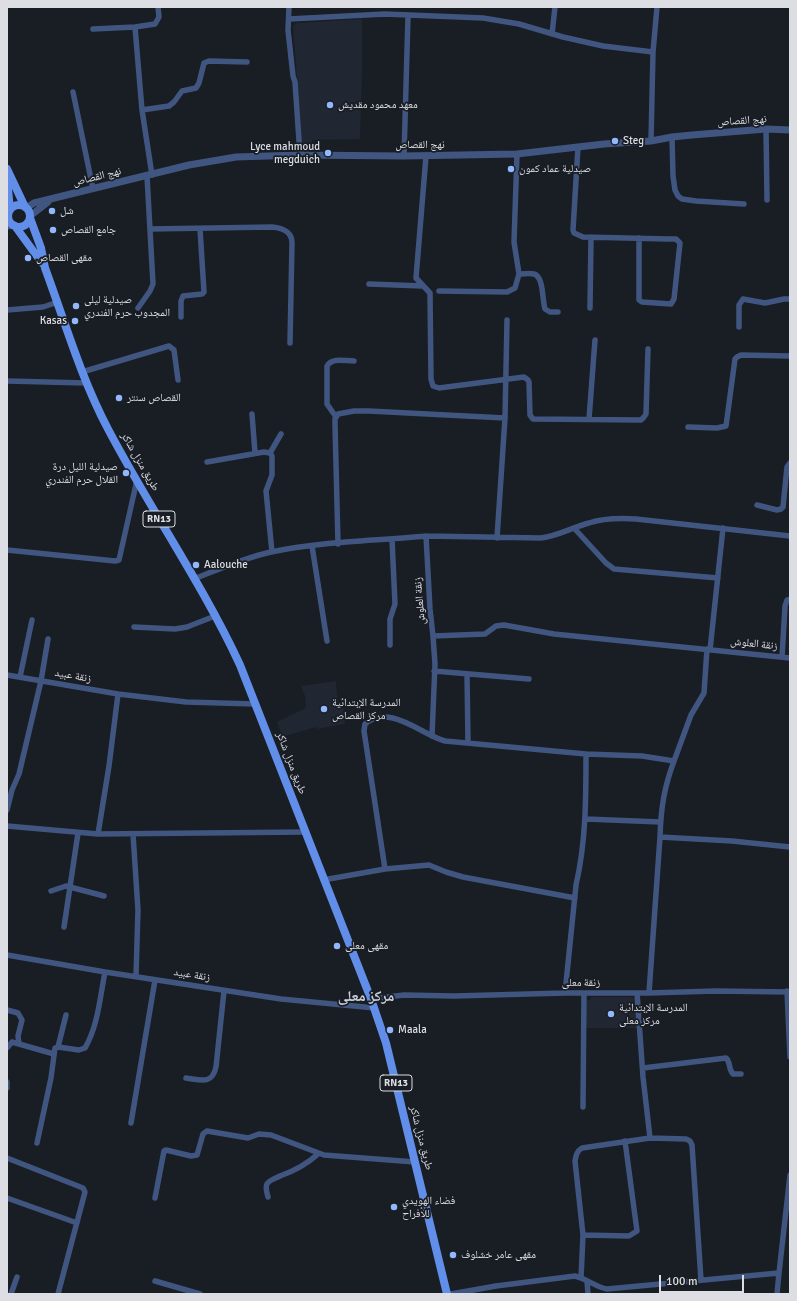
<!DOCTYPE html>
<meta charset="utf-8">
<style>
body{margin:0}
#map{position:relative;width:797px;height:1301px;overflow:hidden;background:#191d24;font-family:Signika,sans-serif}
canvas{display:block}
.frame{position:absolute;inset:0;border:8px solid #dcdee3;pointer-events:none}
.scale{position:absolute;left:659px;top:1275px;width:85px;height:18px;box-sizing:border-box;border:2px solid #dcdee3;border-top:0;padding-left:5px;font-size:12px;line-height:14px;white-space:nowrap;color:#dcdee3;-webkit-text-stroke:3px #191d24;paint-order:stroke}
</style>
<div id="map">
<canvas width="797" height="1301"></canvas>
<div class="frame"></div>
<div class="scale">100 m</div>
</div>
<script>
const context = document.querySelector('canvas').getContext('2d');
context.lineJoin = 'round';
function fill(path, color) { context.fillStyle = color; context.fill(path, 'evenodd'); }
function stroke(path, color, width, dash) { context.strokeStyle = color; context.lineWidth = width; context.lineCap = dash ? 'butt' : 'round'; context.setLineDash(dash || []); context.stroke(path); }
function drawText(font, color, halo, rows, align = 'center') {
  context.font = font + ' Signika,"Noto Naskh Arabic",sans-serif'; context.lineWidth = 3.5; context.setLineDash([]); context.textBaseline = 'middle'; context.strokeStyle = halo; context.fillStyle = color; for (const [text, x, y, turn = 0] of rows) {
    context.save(); context.translate(x, y); context.rotate((+turn || 0) * Math.PI / 180); context.textAlign = isNaN(turn) ? turn : align; if (halo) context.strokeText(text, 0, 0); context.fillText(text, 0, 0); context.restore();
  }
}
const built = new Path2D(`
 M362,19V72L360,139L312,140L311,148H307L302,142L293,27L297,23Z
 M336,681L338,706H343L345,724L317,729L316,727L282,737L277,722L304,709L306,706L305,700L306,699L301,686Z
 M591,997H632L635,999L637,1028H586V1000H590Z`);
const minor = new Path2D(`
 M289,7L288,30L293,76L295,82L300,155
 M289,19L385,14L483,18L519,24L563,37L603,46L653,52
 M135,27L142,110L152,175
 M93,29L135,27L155,24L159,17L158,7
 M552,34L555,7
 M73,92L93,189
 M142,110L169,106L174,102L182,91L196,88L199,83L204,63L209,61L247,62
 M766,129L767,200
 M672,137L673,176L675,190L678,196L682,199L696,201L744,204
 M651,141L653,52L657,7
 M578,147L573,230L574,233L583,237L668,239H676L680,243L674,299L671,304L642,302L639,300V238
 M404,156L408,16
 M426,156L416,278L430,293L431,379L433,386L439,388L524,377L528,380L529,382L530,415L533,419L641,420L644,417L646,414L648,349
 M150,229L272,227C282,228 292,231 292,243L290,343
 M519,274C524,274 530,273 534,274C544,277 542,300 545,309L550,312H558
 M369,284L423,286
 M439,291L507,292L515,288L519,274L514,242L517,154
 M138,308L150,291L153,284L147,176
 M590,308L591,237
 M7,310L43,307L58,302
 M181,317V301L183,296L202,294L204,292L200,229
 M739,327V305L743,299L765,303L784,299H790
 M82,372L169,346L174,350L178,380
 M7,381L86,383
 M252,414L255,453
 M336,417L327,404V366C332,357 345,361 354,361
 M589,419L595,340
 M688,427L717,428L726,426L735,359L737,357L741,355L790,356
 M270,453L272,456V475L266,491L272,552
 M270,453L281,434
 M207,462L264,452L270,453
 M757,505L777,510L781,509L783,507L787,467L790,463
 M574,528L606,563L614,569L718,578
 M426,536L541,538C558,536 573,527 589,523C604,518 620,518 636,519L790,536
 M497,538L505,418L507,320
 M338,544L335,424V419L338,414L354,411H369L505,418
 M312,546L327,641
 M7,550L115,561L119,560L137,480
 M194,579C219,569 244,558 271,552C322,541 375,541 426,536L430,609L433,636L485,634L496,626L504,625L554,634L790,658
 M134,627L175,629L187,627L215,616
 M390,645V619L395,604L392,539
 M710,650L723,528
 M782,657L785,606L787,600L790,599
 M434,671L529,679
 M467,674L468,743
 M7,675L118,694L186,702L255,704
 M20,677L32,620
 M432,736L435,664L433,636
 M674,761L691,715L704,693L707,649
 M7,810L12,790L19,774L41,681L48,639
 M586,819L660,822
 M7,826L98,834L306,832
 M98,834L109,766L118,694
 M133,834L138,910L136,976
 M660,837L732,841L790,847
 M385,869L364,731L365,724C389,703 422,735 445,741L586,754L642,756L674,761C664,788 661,807 660,837L649,993
 M323,880L385,869L429,865L446,872L463,877L575,898
 M51,891L66,886L104,896
 M64,927L78,833
 M7,955L105,972L281,999L375,1008
 M787,991L790,1057
 M565,993L576,885C586,842 586,798 586,754
 M637,993L643,1077L650,1138
 M371,999L404,995L454,996L565,993H649L716,991L790,992
 M7,1010L18,1013L22,1020L18,1036L19,1044
 M58,1047L66,1015
 M7,1048L12,1042L54,1054
 M643,1068L726,1058C731,1062 728,1069 733,1074H741
 M186,1078C201,1080 212,1085 216,1067L224,991
 M7,1082V1088
 M583,1107L584,993
 M131,1123L155,980
 M37,1143L51,1078L55,1048L58,1047L79,1050L85,1048C98,1026 100,997 105,972
 M7,1158L83,1188L85,1192L58,1294
 M268,1197C267,1193 265,1187 267,1184C269,1180 276,1178 280,1176C294,1171 307,1164 318,1154
 M7,1198L77,1223
 M155,1198L164,1151L166,1150L191,1156L197,1155L203,1134L207,1131L248,1138L259,1134L271,1135L324,1155L415,1162
 M583,1235L629,1236L637,1231L625,1141
 M581,1278L583,1235L575,1161C576,1155 577,1151 582,1148L650,1138L686,1139L690,1141L692,1145L701,1280
 M155,1281L200,1294
 M587,1281L588,1294
 M11,1294L17,1277
 M451,1294L496,1286L575,1276C587,1279 596,1287 607,1289L779,1273L790,1175
 M777,1294L779,1273`);
const tertiary = new Path2D(`
 M26,208L34,203L189,165L236,157L300,155L404,156L517,154L604,144L651,141L672,137L692,135L766,129L790,130
 M30,216L48,202
 M7,226L14,225`);
const primary = new Path2D(`
 M7,169L25,207
 M7,179L10,210
 M8 216a11 11 0 1 1 22 0a11 11 0 1 1-22 0Z
 M30,218L41,248L45,268C65,322 81,378 108,429C150,509 202,583 240,665L371,999L386,1043L447,1294
 M15,226L42,263`);
const markers = [
 [330,105,4,"#92b7fd"],
 [615,141,4,"#92b7fd"],
 [328,153,4,"#92b7fd"],
 [511,169,4,"#92b7fd"],
 [52,211,4,"#92b7fd"],
 [53,230,4,"#92b7fd"],
 [28,258,4,"#92b7fd"],
 [76,306,4,"#92b7fd"],
 [75,321,4,"#92b7fd"],
 [119,398,4,"#92b7fd"],
 [126,473,4,"#92b7fd"],
 [196,565,4,"#92b7fd"],
 [324,709,4,"#92b7fd"],
 [337,946,4,"#92b7fd"],
 [611,1014,4,"#92b7fd"],
 [390,1030,4,"#92b7fd"],
 [394,1207,4,"#92b7fd"],
 [453,1255,4,"#92b7fd"]
];
const shields = [
 [159,519,32],
 [396,1083,32]
];
const shieldNames = [
 ["RN13",159,519],
 ["RN13",396,1083]
];
const poiNames = [
 ["معهد محمود مقديش",338,105],
 ["Steg",623,141],
 ["Lyce mahmoud",320,147,"right"],
 ["megduich",320,160,"right"],
 ["صيدلية عماد كمون",519,169],
 ["شل",60,211],
 ["جامع القصاص",61,230],
 ["مقهى القصاص",36,258],
 ["صيدلية ليلى",84,300],
 ["المجدوب حرم الفندري",84,313],
 ["Kasas",67,321,"right"],
 ["القصاص سنتر",127,398],
 ["صيدلية الليل درة",118,467,"right"],
 ["القلال حرم الفندري",118,480,"right"],
 ["Aalouche",204,565],
 ["المدرسة الإبتدائية",332,703],
 ["مركز القصاص",332,716],
 ["مقهى معلى",345,946],
 ["المدرسة الإبتدائية",619,1008],
 ["مركز معلى",619,1021],
 ["Maala",398,1030],
 ["فضاء الهويدي",402,1201],
 ["للأفراح",402,1214],
 ["مقهى عامر خشلوف",461,1255]
];
const streetNames = [
 ["نهج القصاص",742,121,-4],
 ["نهج القصاص",420,145],
 ["نهج القصاص",97,177,-14],
 ["طريق منزل شاكر",140,462,60],
 ["زنقة العلوش",420,601,-95],
 ["زنقة العلوش",754,644,6],
 ["زنقة عبيد",73,676,10],
 ["طريق منزل شاكر",291,763,69],
 ["زنقة عبيد",192,975,9],
 ["زنقة معلى",581,983],
 ["طريق منزل شاكر",421,1138,76]
];
const districtNames = [
 ["مركز معلى",366,997]
];
fill(built, '#202632');
stroke(minor, '#405681', 5.5);
stroke(tertiary, '#405681', 7);
stroke(primary, '#618ee8', 8);
for (const [x, y, r, color] of markers) { const dot = new Path2D(); dot.arc(x, y, r, 0, 2 * Math.PI); context.fillStyle = color; context.fill(dot); stroke(dot, '#191d24', 1.5); }
for (const [x, y, w] of shields) { const box = new Path2D(); box.roundRect(x - w / 2, y - 8, w, 16, 3); context.fillStyle = '#191d24'; context.fill(box); stroke(box, '#dcdee3', 1); }
drawText('bold 10px', '#dcdee3', null, shieldNames);
drawText('11px', '#dcdee3', '#191d24', poiNames, 'left');
drawText('11px', '#dcdee3', '#191d24', streetNames);
drawText('bold 15px', '#c9ced8', '#191d24', districtNames);
</script>
